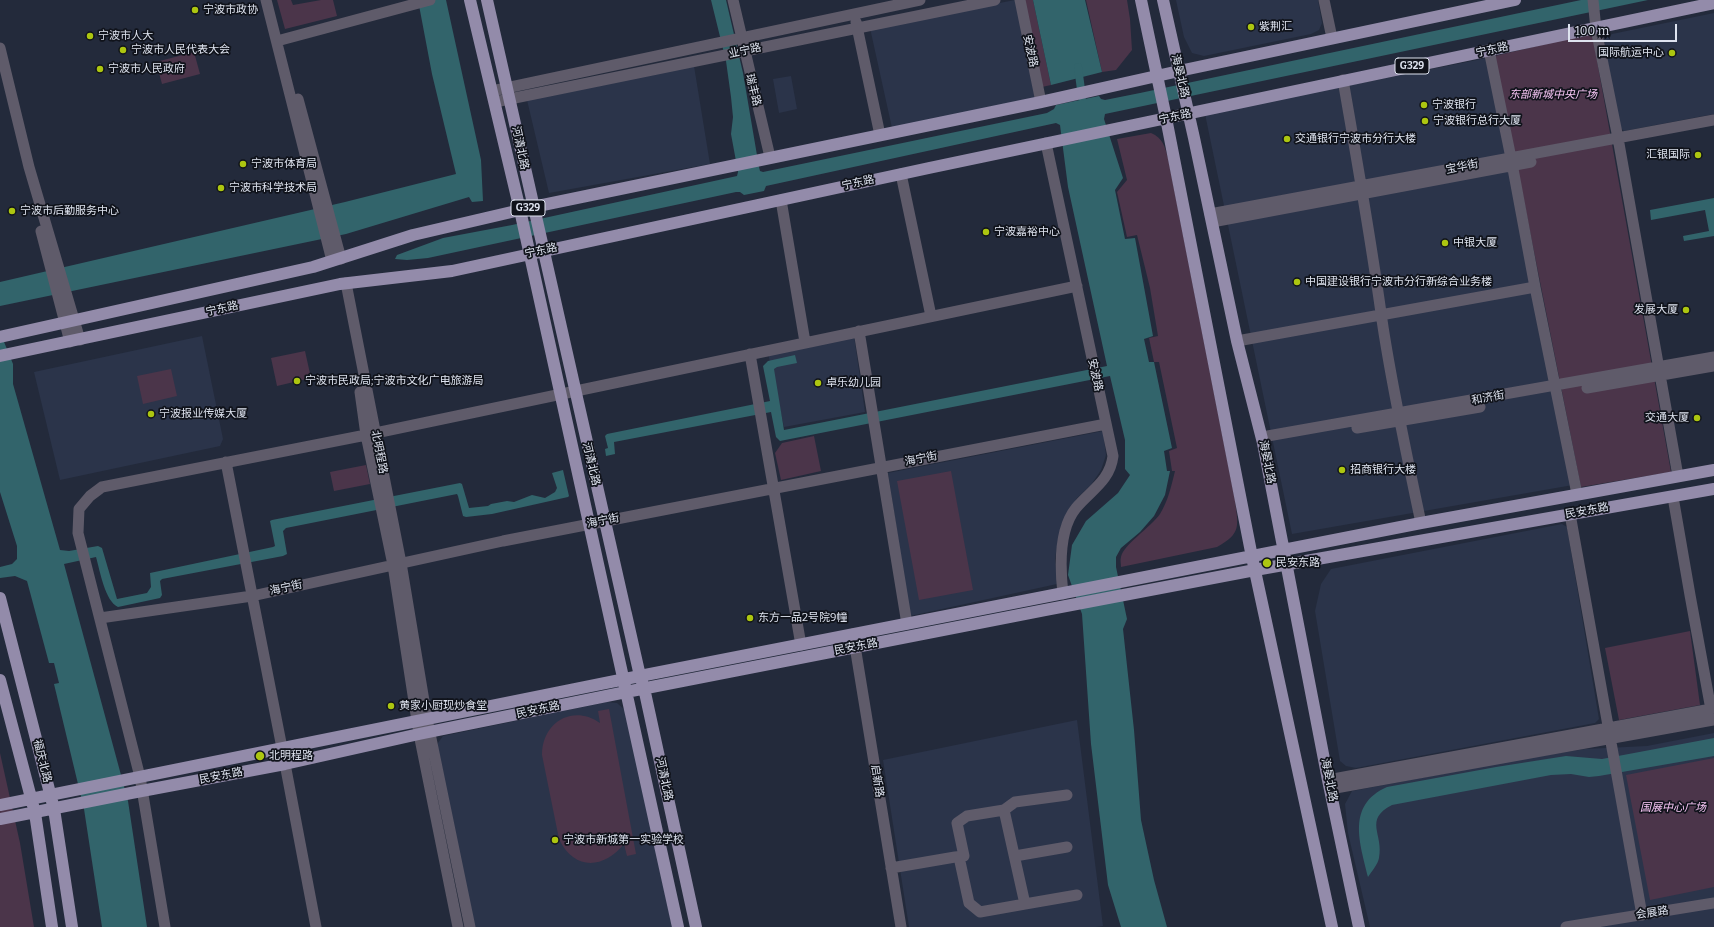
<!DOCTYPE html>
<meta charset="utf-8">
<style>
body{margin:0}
#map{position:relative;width:1714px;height:927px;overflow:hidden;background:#232a3b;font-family:Bitter,serif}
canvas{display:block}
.scale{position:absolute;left:1568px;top:24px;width:109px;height:18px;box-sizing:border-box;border:2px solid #dee3ef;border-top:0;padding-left:5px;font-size:12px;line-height:14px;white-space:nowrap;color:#dee3ef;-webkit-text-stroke:3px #10131b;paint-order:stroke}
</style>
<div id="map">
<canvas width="1714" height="927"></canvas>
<div class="scale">100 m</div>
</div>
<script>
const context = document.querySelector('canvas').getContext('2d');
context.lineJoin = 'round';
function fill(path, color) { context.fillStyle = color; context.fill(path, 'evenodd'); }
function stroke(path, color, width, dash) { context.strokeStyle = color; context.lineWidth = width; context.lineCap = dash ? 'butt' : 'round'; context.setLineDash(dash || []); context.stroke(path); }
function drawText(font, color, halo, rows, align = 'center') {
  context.font = font + ' Bitter,"Noto Sans SC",serif'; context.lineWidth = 3.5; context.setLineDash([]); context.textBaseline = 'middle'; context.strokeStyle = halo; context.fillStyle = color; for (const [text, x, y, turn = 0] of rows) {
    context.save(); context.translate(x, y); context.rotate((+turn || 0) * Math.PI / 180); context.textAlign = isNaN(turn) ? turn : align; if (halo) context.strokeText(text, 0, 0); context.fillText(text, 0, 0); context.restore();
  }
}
const built = new Path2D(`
 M1015,0L1037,97L892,128L870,28Z
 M1176,0H1318L1322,23L1319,30L1311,34L1204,56L1192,53L1184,37Z
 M1714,13V114L1624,131L1619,127L1604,39L1612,34Z
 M1487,58L1573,485L1292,534L1205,114Z
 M694,66L710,164L549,193L527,100Z
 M791,76L797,109L779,113L773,79Z
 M202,336L223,439L220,446L60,480L34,372Z
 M854,336L865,412L784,427L768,353Z
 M1103,431L1106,455L1101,470L1091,485L1077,498L1061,526L1055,558L1057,584L910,616L888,473Z
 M1562,524L1567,527L1599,719L1595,723L1356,768L1346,766L1340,761L1315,611L1321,584L1331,569Z
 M607,702L617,703L626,711L672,927H474L438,753V743L443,736Z
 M1077,720L1103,926L1096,927H909L883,760Z
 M1714,733V927H1370L1348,833L1345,804L1352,791L1521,759L1585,749L1647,746Z`);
const green = new Path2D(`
 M277,0H291L293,5L321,0H333L337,16L285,29Z
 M1024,0H1033L1051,85L1042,87Z
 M1086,0H1127L1130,19L1132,50L1116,70L1102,72Z
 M1592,33L1671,472L1581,487L1495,56Z
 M194,52L200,74L162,84L156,62Z
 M1151,133C1163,138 1165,147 1168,158L1235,500C1238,526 1242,533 1217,547L1121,567C1121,564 1120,560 1121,557C1123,545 1151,527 1160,514C1168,501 1171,487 1175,471H1172L1169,451L1177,448L1159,362H1154L1149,338L1158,336L1150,288L1137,235L1127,237L1117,192L1127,180L1117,139Z
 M305,351L311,378L277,386L271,358Z
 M171,369L177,396L143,404L137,376Z
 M814,436L821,471L781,480L775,453L782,443Z
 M366,465L370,484L334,491L330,472Z
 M951,471L973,590L919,600L897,481Z
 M1690,631L1700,705L1619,720L1605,648Z
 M609,709L636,854L627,856L624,844C604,869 574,871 559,839L542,755C542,722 573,704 600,723L598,711Z
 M0,753L20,843L34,927H0Z
 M1714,758V887L1650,900L1626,775Z`);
const water = new Path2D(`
 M418,0H446L481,160L483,201L472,202L469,197L346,234L0,306V282L345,202L456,174L432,74Z
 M711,0H726L743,73L759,167L760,171L763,172L1047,113L1054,109L1056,105L1099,96L1101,99L1105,100L1140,93L1581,0H1648L1105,114L1104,119L1123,178L1115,190L1125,239L1135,238L1153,336L1144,339L1149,362H1154L1172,448L1164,451L1167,471H1170L1165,495L1154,516L1140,532L1121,548L1116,557V567L1127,619L1123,629L1134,730L1141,820L1154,880L1167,927H1121L1108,885L1091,744L1082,614L1068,575L1072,545L1086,521L1118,493L1130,475L1125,469V440L1110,376L780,441L776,437L771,412L614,442L615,454L606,456L605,449L608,448L605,436L607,434L770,401L763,366L768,361L795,355L797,363L777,367L774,369L784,430L1107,366L1068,187L1060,125L1056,123L766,186L764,191L744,195L740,192H736L428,258L407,260L395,259L397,255L443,238L512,225L737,176L738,172L731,134L733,117L731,97L726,61Z
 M1033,0H1085L1102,72L1051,85Z
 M1714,198V236L1684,241L1683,236L1709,231L1705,210L1651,220L1650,210Z
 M0,332L13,364V384L60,550L69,551L98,546L102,548L117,599L147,593L151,587L150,573L273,547L275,546L270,521L272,520L460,483L462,484L469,508L488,506L491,504L507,501L514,502L532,495L545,498L555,492L557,488L552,473L563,470L569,496L568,497L492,514L466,517L463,516L458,496L457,494L286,528L283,531L287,554L283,556L162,579L160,581L162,595L160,598L118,607C105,601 100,571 96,557L64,564L128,801L147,927H102L84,809L54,684L59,683L54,663H49L27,581L15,576L0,578V567L12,564L17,559V546L0,492Z
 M1714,738V756L1599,776L1589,777L1571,774L1551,775L1392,805C1363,820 1384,834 1379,858C1378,864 1372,871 1368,877C1360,843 1346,805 1387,787L1496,767L1566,756L1602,759Z`);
const canal = new Path2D(`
 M1078,67L1082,97`);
const minor = new Path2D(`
 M266,0L332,261
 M733,0L770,157
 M1020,0L1041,102
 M1324,0L1332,38
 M1593,0L1596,29L1618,138L1678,476
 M856,22L880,135
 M277,41L430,0
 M0,48L29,167L80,340
 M1489,50L1511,158L1535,287
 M1343,80C1357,160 1371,240 1382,320C1392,388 1407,456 1421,523
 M492,91L920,0
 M298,99L341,259
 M495,102L995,0
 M1046,143L1113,456C1110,481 1091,490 1076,508C1059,529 1060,568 1063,594
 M901,174L931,316
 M781,200L805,342
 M1210,214L1714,120
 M1212,222L1531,162
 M41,231L70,342
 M346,283L401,563L427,719L470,927
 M859,331L907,624
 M1237,341L1535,287L1577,494
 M750,354L801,645
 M1587,388L1714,366
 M360,392L366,435L393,565L419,734L458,927
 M1357,428L1480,407
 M1262,437L1714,357
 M226,462L282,748L316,927
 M1673,497L1690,595L1712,715
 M1570,514L1642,915
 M100,618L252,596L503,541L1106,424
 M853,634L901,927
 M1328,780L1711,709
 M1330,789L1713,720
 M1004,810L1015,802L1067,795
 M1015,856L1067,847
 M891,868L955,857L964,856L957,823L967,816L1004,810L1025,904L980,912L969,903L959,857
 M1025,904L1077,895
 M165,927L140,777L78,533L79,509L90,496L102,487L366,435L1077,286
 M1566,927L1714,903`);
const major = new Path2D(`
 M470,0L520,210L678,927
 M487,0L640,676L644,688L696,927
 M1141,0L1166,118L1252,557L1332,927
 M1163,0L1194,138L1237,341L1263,443L1328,780L1359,927
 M0,337L313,267L413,235L533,207L1041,102L1179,71L1515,0
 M0,356L340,284L452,271L929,168L1714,3
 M0,598L54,809L72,927
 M0,680L35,813L52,927
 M0,805L640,676L1421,523L1714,470
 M0,819L131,793L285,764L419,734L626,692L1045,610L1255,570L1714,489`);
const markers = [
 [195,10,4,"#adc610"],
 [1251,27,4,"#adc610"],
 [90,36,4,"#adc610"],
 [123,50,4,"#adc610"],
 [1672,53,4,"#adc610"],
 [100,69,4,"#adc610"],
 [1424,105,4,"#adc610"],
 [1425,121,4,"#adc610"],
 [1287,139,4,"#adc610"],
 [1698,155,4,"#adc610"],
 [243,164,4,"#adc610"],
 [221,188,4,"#adc610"],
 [12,211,4,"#adc610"],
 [986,232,4,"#adc610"],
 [1445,243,4,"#adc610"],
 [1297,282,4,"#adc610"],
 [1686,310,4,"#adc610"],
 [297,381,4,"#adc610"],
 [818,383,4,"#adc610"],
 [151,414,4,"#adc610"],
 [1697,418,4,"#adc610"],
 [1342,470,4,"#adc610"],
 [1267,563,5,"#adc610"],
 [750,618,4,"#adc610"],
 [391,706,4,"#adc610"],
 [260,756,5,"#adc610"],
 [555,840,4,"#adc610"]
];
const shields = [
 [1412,66,34],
 [528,208,34]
];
const shieldNames = [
 ["G329",1412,66],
 ["G329",528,208]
];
const poiNames = [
 ["宁波市政协",203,10],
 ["紫荆汇",1259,27],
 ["宁波市人大",98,36],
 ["宁波市人民代表大会",131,50],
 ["国际航运中心",1664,53,"right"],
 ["宁波市人民政府",108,69],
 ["宁波银行",1432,105],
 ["宁波银行总行大厦",1433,121],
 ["交通银行宁波市分行大楼",1295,139],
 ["汇银国际",1690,155,"right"],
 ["宁波市体育局",251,164],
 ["宁波市科学技术局",229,188],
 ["宁波市后勤服务中心",20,211],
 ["宁波嘉裕中心",994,232],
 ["中银大厦",1453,243],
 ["中国建设银行宁波市分行新综合业务楼",1305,282],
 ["发展大厦",1678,310,"right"],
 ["宁波市民政局;宁波市文化广电旅游局",305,381],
 ["卓乐幼儿园",826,383],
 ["宁波报业传媒大厦",159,414],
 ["交通大厦",1689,418,"right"],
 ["招商银行大楼",1350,470],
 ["民安东路",1276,563],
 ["东方一品2号院9幢",758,618],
 ["黄家小厨现炒食堂",399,706],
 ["北明程路",269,756],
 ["宁波市新城第一实验学校",563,840]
];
const streetNames = [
 ["宁东路",1492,50,-12],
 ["业宁路",745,51,-12],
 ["安波路",1030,51,78],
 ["海晏北路",1180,76,77],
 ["瑞丰路",753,90,76],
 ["宁东路",1175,117,-12],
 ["河清北路",520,148,78],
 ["宝华街",1462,167,-11],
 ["宁东路",858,183,-12],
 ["宁东路",541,251,-12],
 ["宁东路",222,309,-12],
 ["安波路",1095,375,78],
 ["和济街",1488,398,-10],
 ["北明程路",379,452,79],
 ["海宁街",921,459,-11],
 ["海晏北路",1267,462,79],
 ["河清北路",591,464,77],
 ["民安东路",1587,511,-10],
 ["海宁街",603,521,-11],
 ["海宁街",286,588,-12],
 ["民安东路",856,647,-11],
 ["民安东路",538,710,-12],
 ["福庆北路",42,761,76],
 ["民安东路",221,776,-11],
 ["河清北路",664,779,78],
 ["海晏北路",1329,780,79],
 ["启新路",877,781,81],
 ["会展路",1652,913,-9]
];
const parkNames = [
 ["东部新城中央广场",1553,95],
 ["国展中心广场",1673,808]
];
fill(built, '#2b344a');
fill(green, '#4b354a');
fill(water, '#32646b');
stroke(canal, '#32646b', 8);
stroke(minor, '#5f5b6a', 11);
stroke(major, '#938baa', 12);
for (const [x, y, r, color] of markers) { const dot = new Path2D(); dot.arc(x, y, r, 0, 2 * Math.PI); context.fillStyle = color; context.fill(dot); stroke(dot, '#10131b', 1.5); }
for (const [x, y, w] of shields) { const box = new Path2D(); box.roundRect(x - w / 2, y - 8, w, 16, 3); context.fillStyle = '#10131b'; context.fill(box); stroke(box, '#dee3ef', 1); }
drawText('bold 10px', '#dee3ef', null, shieldNames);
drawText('11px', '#dee3ef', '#10131b', poiNames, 'left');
drawText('11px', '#dee3ef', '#10131b', streetNames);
drawText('italic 11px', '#f9c7f7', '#10131b', parkNames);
</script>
